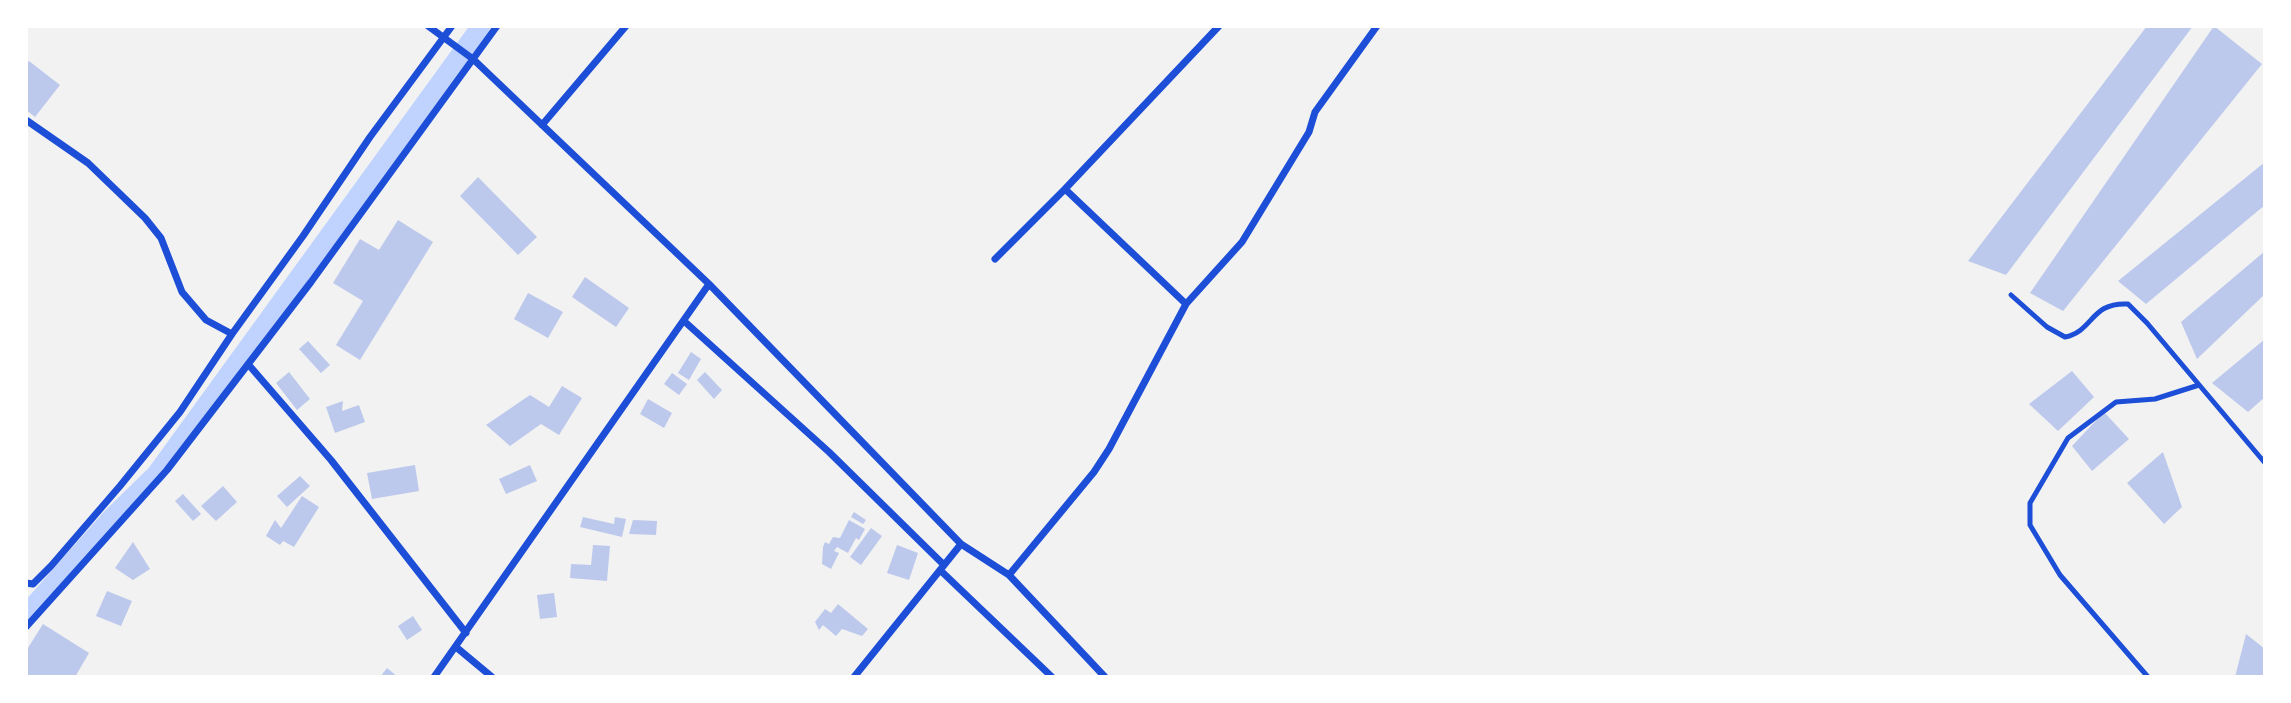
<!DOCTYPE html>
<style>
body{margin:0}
#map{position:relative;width:2291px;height:703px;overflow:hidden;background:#f2f2f2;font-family:"Public Sans",sans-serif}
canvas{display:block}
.frame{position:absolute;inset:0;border:28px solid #fff;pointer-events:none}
</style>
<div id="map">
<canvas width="2291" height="703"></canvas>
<div class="frame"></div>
</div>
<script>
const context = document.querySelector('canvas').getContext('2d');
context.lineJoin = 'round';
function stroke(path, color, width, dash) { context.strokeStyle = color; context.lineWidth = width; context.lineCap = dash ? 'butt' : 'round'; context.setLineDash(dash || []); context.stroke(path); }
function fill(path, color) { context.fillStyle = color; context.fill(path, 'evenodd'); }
const canal = new Path2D(`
 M26,614L111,518L156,474L481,26`);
const building = new Path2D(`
 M2147,26H2193L2006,275L1968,261Z
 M2214,26L2262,64L2063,311L2030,293Z
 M29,61L60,85L35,117L26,110V64Z
 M2265,162V205L2146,304L2118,281Z
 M478,177L537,237L518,255L460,196Z
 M398,220L433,242L360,360L336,345L363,301L333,283L360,239L379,250Z
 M2265,251V294L2197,359L2181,322Z
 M585,277L629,308L616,327L572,297Z
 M528,293L563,312L548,338L514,319Z
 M2265,339V397L2248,412L2212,383Z
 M308,341L330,365L321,373L299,349Z
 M691,352L701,359L689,380L678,373Z
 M2072,371L2094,397L2058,431L2029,404Z
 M289,372L310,399L297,410L276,383Z
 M705,372L722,390L714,399L697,380Z
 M672,373L687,384L679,395L664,384Z
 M562,386L582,398L559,435L541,424L510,446L486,425L530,395L549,407Z
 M648,399L672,413L664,428L640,414Z
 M343,401L342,411L359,405L365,422L335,433L326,407Z
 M2104,412L2129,439L2092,471L2072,446Z
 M2163,452L2182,507L2164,524L2127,483Z
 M415,465L419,491L372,499L367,473Z
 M530,465L537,481L506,494L499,479Z
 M300,476L310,486L287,507L277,496Z
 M223,486L237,502L216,521L201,506Z
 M183,494L201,514L193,521L175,501Z
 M302,496L319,507L294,547L283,541L280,545L266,536L275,520L281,528Z
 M854,512L866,520L863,524L851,517Z
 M583,517L614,524L615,517L626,519L622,537L580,527Z
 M633,520L657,521L656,535L629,534Z
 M849,520L865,529L859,540L856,538L848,553L837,547L834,551L839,553L831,569L822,564L823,547L825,542L829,544L833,537L840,538Z
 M871,528L882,536L861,565L850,557Z
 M133,542L150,569L133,580L115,568Z
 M593,545L610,546L607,581L570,578L571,564L591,565Z
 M897,545L918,553L909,580L887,573Z
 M107,591L132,601L121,626L96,616Z
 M554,593L557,617L540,619L537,595Z
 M838,604L868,629L862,636L842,629L836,636L823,625L819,630L815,622L825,609L831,613Z
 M413,616L422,630L407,640L398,626Z
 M43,624L89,653L75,677H26V651Z
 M2246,634L2265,649V677H2235Z
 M387,668L398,677H380Z`);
const service = new Path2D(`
 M2011,295L2047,327L2065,337C2094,331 2090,302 2128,304L2147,323L2265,463
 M2148,677L2060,575L2030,525V503L2068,438L2116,402L2155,399L2199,385`);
const minor = new Path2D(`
 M428,26L473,59L709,284L961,544L1009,575L1105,677
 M26,120L88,163L145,218L161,238L182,292L206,320L232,334
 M542,125L626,26
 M995,259L1065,189
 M1186,304L1065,189L1219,26
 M684,321L829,452L944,565
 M248,364L331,460L466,633
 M940,570L1052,677
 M1009,575L1094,472L1109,449L1186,304L1242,242L1309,132L1315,112L1377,26
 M26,583L33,584L51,566L120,486L180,412L232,334L303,236L370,137L452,26
 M26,627L167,470L311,282L497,26
 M456,647L492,677
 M434,677L709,284
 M854,677L961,544`);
stroke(canal, '#bfd3fe', 19);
fill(building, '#bdc9ec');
stroke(service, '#1d4ed8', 5);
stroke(minor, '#1d4ed8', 7);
</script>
